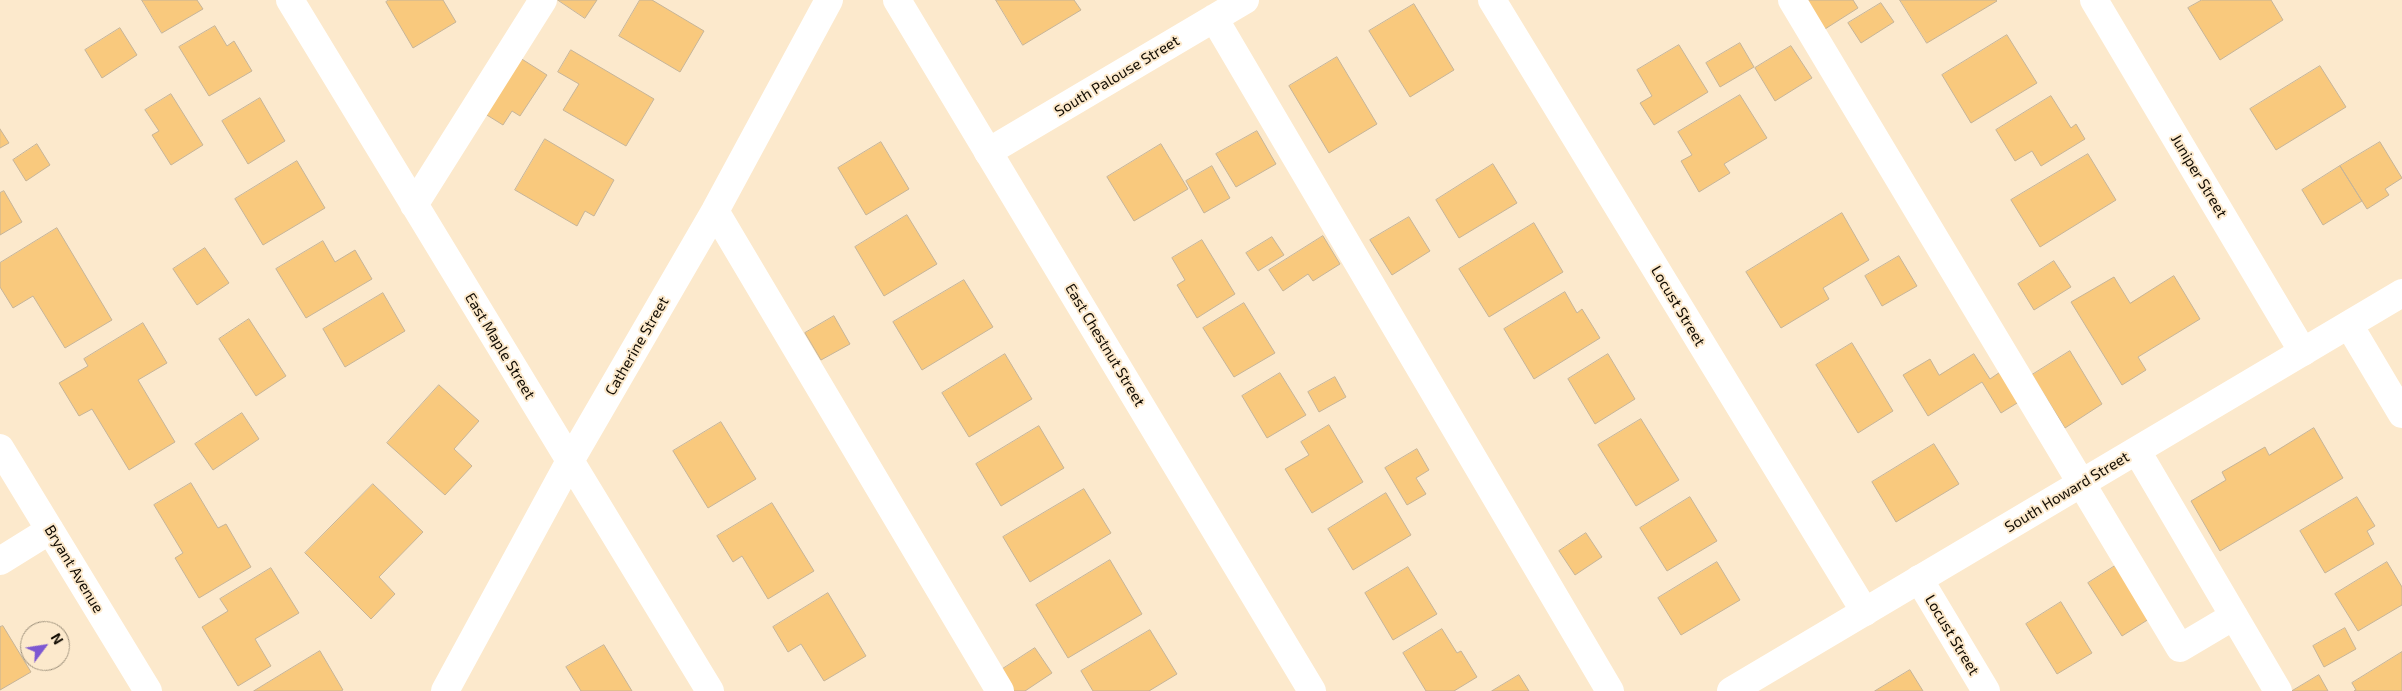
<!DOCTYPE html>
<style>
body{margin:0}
#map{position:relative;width:2402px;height:691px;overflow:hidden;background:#fce9cc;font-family:"Exo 2",sans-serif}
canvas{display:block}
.north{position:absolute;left:20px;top:621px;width:50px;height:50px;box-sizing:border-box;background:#fce9cc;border:1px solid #9e917c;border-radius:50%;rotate:59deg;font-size:14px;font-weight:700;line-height:20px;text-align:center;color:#120c03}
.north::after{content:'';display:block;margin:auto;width:18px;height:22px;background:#7d58d2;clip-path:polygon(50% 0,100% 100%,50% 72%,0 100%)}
</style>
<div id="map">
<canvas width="2402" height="691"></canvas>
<div class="north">N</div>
</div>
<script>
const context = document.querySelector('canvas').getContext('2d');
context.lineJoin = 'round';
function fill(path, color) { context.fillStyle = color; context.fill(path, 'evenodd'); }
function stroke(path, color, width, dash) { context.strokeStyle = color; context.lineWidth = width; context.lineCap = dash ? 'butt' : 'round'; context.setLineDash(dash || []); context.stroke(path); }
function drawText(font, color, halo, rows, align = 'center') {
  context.font = font + ' "Exo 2",sans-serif'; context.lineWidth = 4; context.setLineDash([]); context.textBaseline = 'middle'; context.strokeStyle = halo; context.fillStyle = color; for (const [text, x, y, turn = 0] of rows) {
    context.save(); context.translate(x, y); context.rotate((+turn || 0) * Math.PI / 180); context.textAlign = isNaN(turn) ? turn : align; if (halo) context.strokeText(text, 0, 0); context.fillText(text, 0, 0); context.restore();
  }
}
const building = new Path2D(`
 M142,0H197L203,9L162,33Z
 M389,0H443L456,22L413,48L386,2Z
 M558,0H597L585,18Z
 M640,0H652L704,31L680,72L619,36Z
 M996,0H1074L1081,10L1023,45Z
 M1807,0H1853L1858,8L1825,29Z
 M1900,0H1996L1997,1L1927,43Z
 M2202,0H2271L2283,20L2220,60L2188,8Z
 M1881,3L1894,22L1861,43L1848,23Z
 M1414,4L1454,70L1410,97L1369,31Z
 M215,26L227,46L234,41L252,71L209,96L179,47Z
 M120,28L137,55L102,78L85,50Z
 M2007,35L2037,83L1971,123L1942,75Z
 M1740,43L1754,67L1720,87L1706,63Z
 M1679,45L1708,92L1654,125L1640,103L1652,96L1637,70Z
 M1791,46L1812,78L1775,101L1755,68Z
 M571,50L654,99L626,146L563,110L579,84L558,72Z
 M517,56L547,75L520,116L512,111L503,125L482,112Z
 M1337,57L1377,124L1329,153L1289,86Z
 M2320,66L2346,107L2276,150L2250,109Z
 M171,94L203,145L171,165L152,135L159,131L145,110Z
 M1740,95L1767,138L1724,164L1730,173L1699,192L1681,161L1692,155L1678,132Z
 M2051,96L2071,128L2076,124L2085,139L2041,166L2032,151L2015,161L1996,130Z
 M260,98L285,141L248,164L222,121Z
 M0,129L9,143L0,148Z
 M1257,131L1276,164L1236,187L1216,154Z
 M545,139L614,180L594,216L585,211L577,226L515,190Z
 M881,142L909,189L866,215L838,168Z
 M2380,142L2402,178L2385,189L2389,195L2367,209L2340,166Z
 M37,144L50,165L26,181L13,160Z
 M1161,144L1188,189L1134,221L1107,177Z
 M2088,154L2116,200L2040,247L2011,200Z
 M297,161L325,208L263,245L235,199Z
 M1493,164L1517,203L1459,238L1436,200Z
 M1212,166L1230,198L1204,213L1186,181Z
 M2340,166L2362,201L2323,225L2302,190Z
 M4,191L22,222L0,235V193Z
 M1842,213L1869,260L1823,288L1829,299L1781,328L1746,272Z
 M907,215L937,264L884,296L855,247Z
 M1409,217L1430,251L1392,275L1370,240Z
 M1534,223L1563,272L1489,317L1459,269Z
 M57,228L112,320L65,348L33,296L13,308L0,287V263Z
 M1323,236L1340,264L1313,281L1308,274L1283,291L1269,270Z
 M1272,237L1284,255L1258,271L1246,253Z
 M1202,240L1235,294L1197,318L1177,285L1185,280L1172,258Z
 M323,241L335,262L355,250L372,279L306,318L276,269Z
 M205,248L229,283L197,305L173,269Z
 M1899,256L1917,286L1882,306L1865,276Z
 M2054,261L2071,287L2034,310L2018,284Z
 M2174,276L2200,319L2138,357L2146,370L2122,385L2071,302L2114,277L2130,303Z
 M964,280L993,327L922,370L893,322Z
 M1565,292L1577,313L1582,309L1600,338L1534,379L1504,329Z
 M383,293L405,331L345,367L323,329Z
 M1244,303L1275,353L1234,377L1203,328Z
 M834,316L850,344L821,360L805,333Z
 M249,319L286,376L256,396L219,339Z
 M143,323L167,363L138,380L175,442L129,470L92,409L79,416L59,383L88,366L84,359Z
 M1852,343L1893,411L1858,433L1816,365Z
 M2070,351L2102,404L2065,428L2032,375Z
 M1005,354L1032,399L969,437L942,393Z
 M1608,354L1635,399L1595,424L1568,379Z
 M1974,354L1990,379L2003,370L2022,400L2001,413L1982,382L1928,416L1903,375L1930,359L1939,375Z
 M1280,373L1306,415L1267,438L1242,396Z
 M1335,377L1346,397L1319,412L1308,392Z
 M439,385L479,421L454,449L472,466L445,495L387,443Z
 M242,413L259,439L213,470L195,444Z
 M1641,419L1679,480L1636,506L1598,445Z
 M721,422L756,479L708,508L673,451Z
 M1329,425L1363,482L1312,513L1285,469L1309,455L1301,442Z
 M1039,426L1064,468L1001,506L976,464Z
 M2314,428L2343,478L2220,551L2191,501L2226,480L2222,472L2265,447L2269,455Z
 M1934,444L1959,484L1896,522L1872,482Z
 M1417,449L1429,470L1416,478L1426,494L1407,505L1385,468Z
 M191,483L218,528L226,524L251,567L199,598L175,558L183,553L154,505Z
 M373,484L423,532L379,577L395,594L371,619L305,553Z
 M1084,489L1111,533L1030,582L1003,537Z
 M1386,493L1411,535L1353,570L1328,529Z
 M1690,497L1717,541L1667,571L1640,528Z
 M2357,497L2375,526L2367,531L2374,544L2325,573L2300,531Z
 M772,503L814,571L768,599L742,556L733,562L717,536Z
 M1586,533L1602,557L1575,575L1559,551Z
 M1110,560L1142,614L1068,658L1036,605Z
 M1717,562L1740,600L1681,635L1658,598Z
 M2387,562L2402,587V605L2358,631L2335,594Z
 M2115,566L2149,619L2122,636L2088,583Z
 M1408,567L1437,614L1393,640L1365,593Z
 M271,568L299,613L255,639L271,666L238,686L202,627L228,611L220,599Z
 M828,593L866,656L824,681L801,644L788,652L773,627Z
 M2061,602L2092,653L2057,674L2026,624Z
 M3,626L31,672L0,690V627Z
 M2345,628L2356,649L2324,667L2313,646Z
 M1442,629L1457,653L1461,651L1477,677L1454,691H1426L1403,653Z
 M1150,630L1177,674L1149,691H1093L1081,671Z
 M604,645L632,691H581L566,667Z
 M1035,648L1052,673L1025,691H1010L998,672Z
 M320,651L343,690L341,691H254Z
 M2402,652V691H2354L2356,690L2352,683Z
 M1910,670L1923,691H1875Z
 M1519,675L1529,691H1492Z
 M2319,675L2328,691H2292Z`);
const minor = new Path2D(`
 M290,0L710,691
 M1492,0L1865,612
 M1792,0L2180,648L2234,616
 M2094,0L2303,352
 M1214,18L1610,691
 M988,152L1245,0
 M414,205L543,0
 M715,211L1000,691
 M2349,325L2402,414
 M0,448L148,691
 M2137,451L2278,691
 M0,561L50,530
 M1919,579L1986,691
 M445,691L570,461L715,211L829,0`);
const major = new Path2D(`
 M897,0L1312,691
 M1731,691L2402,293`);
const streetNames = [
 ["South Palouse Street",1117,76,-31],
 ["Juniper Street",2199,176,59],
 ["Locust Street",1678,306,59],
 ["East Chestnut Street",1105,345,59],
 ["East Maple Street",500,346,59],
 ["Catherine Street",637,346,-60],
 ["South Howard Street",2067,492,-31],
 ["Bryant Avenue",74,569,59],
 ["Locust Street",1952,635,59]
];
fill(building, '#f9c97d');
stroke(building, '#c6b498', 1);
stroke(minor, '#fff', 28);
stroke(major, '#fff', 28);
drawText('15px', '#120c03', '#fce9cc', streetNames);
</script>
